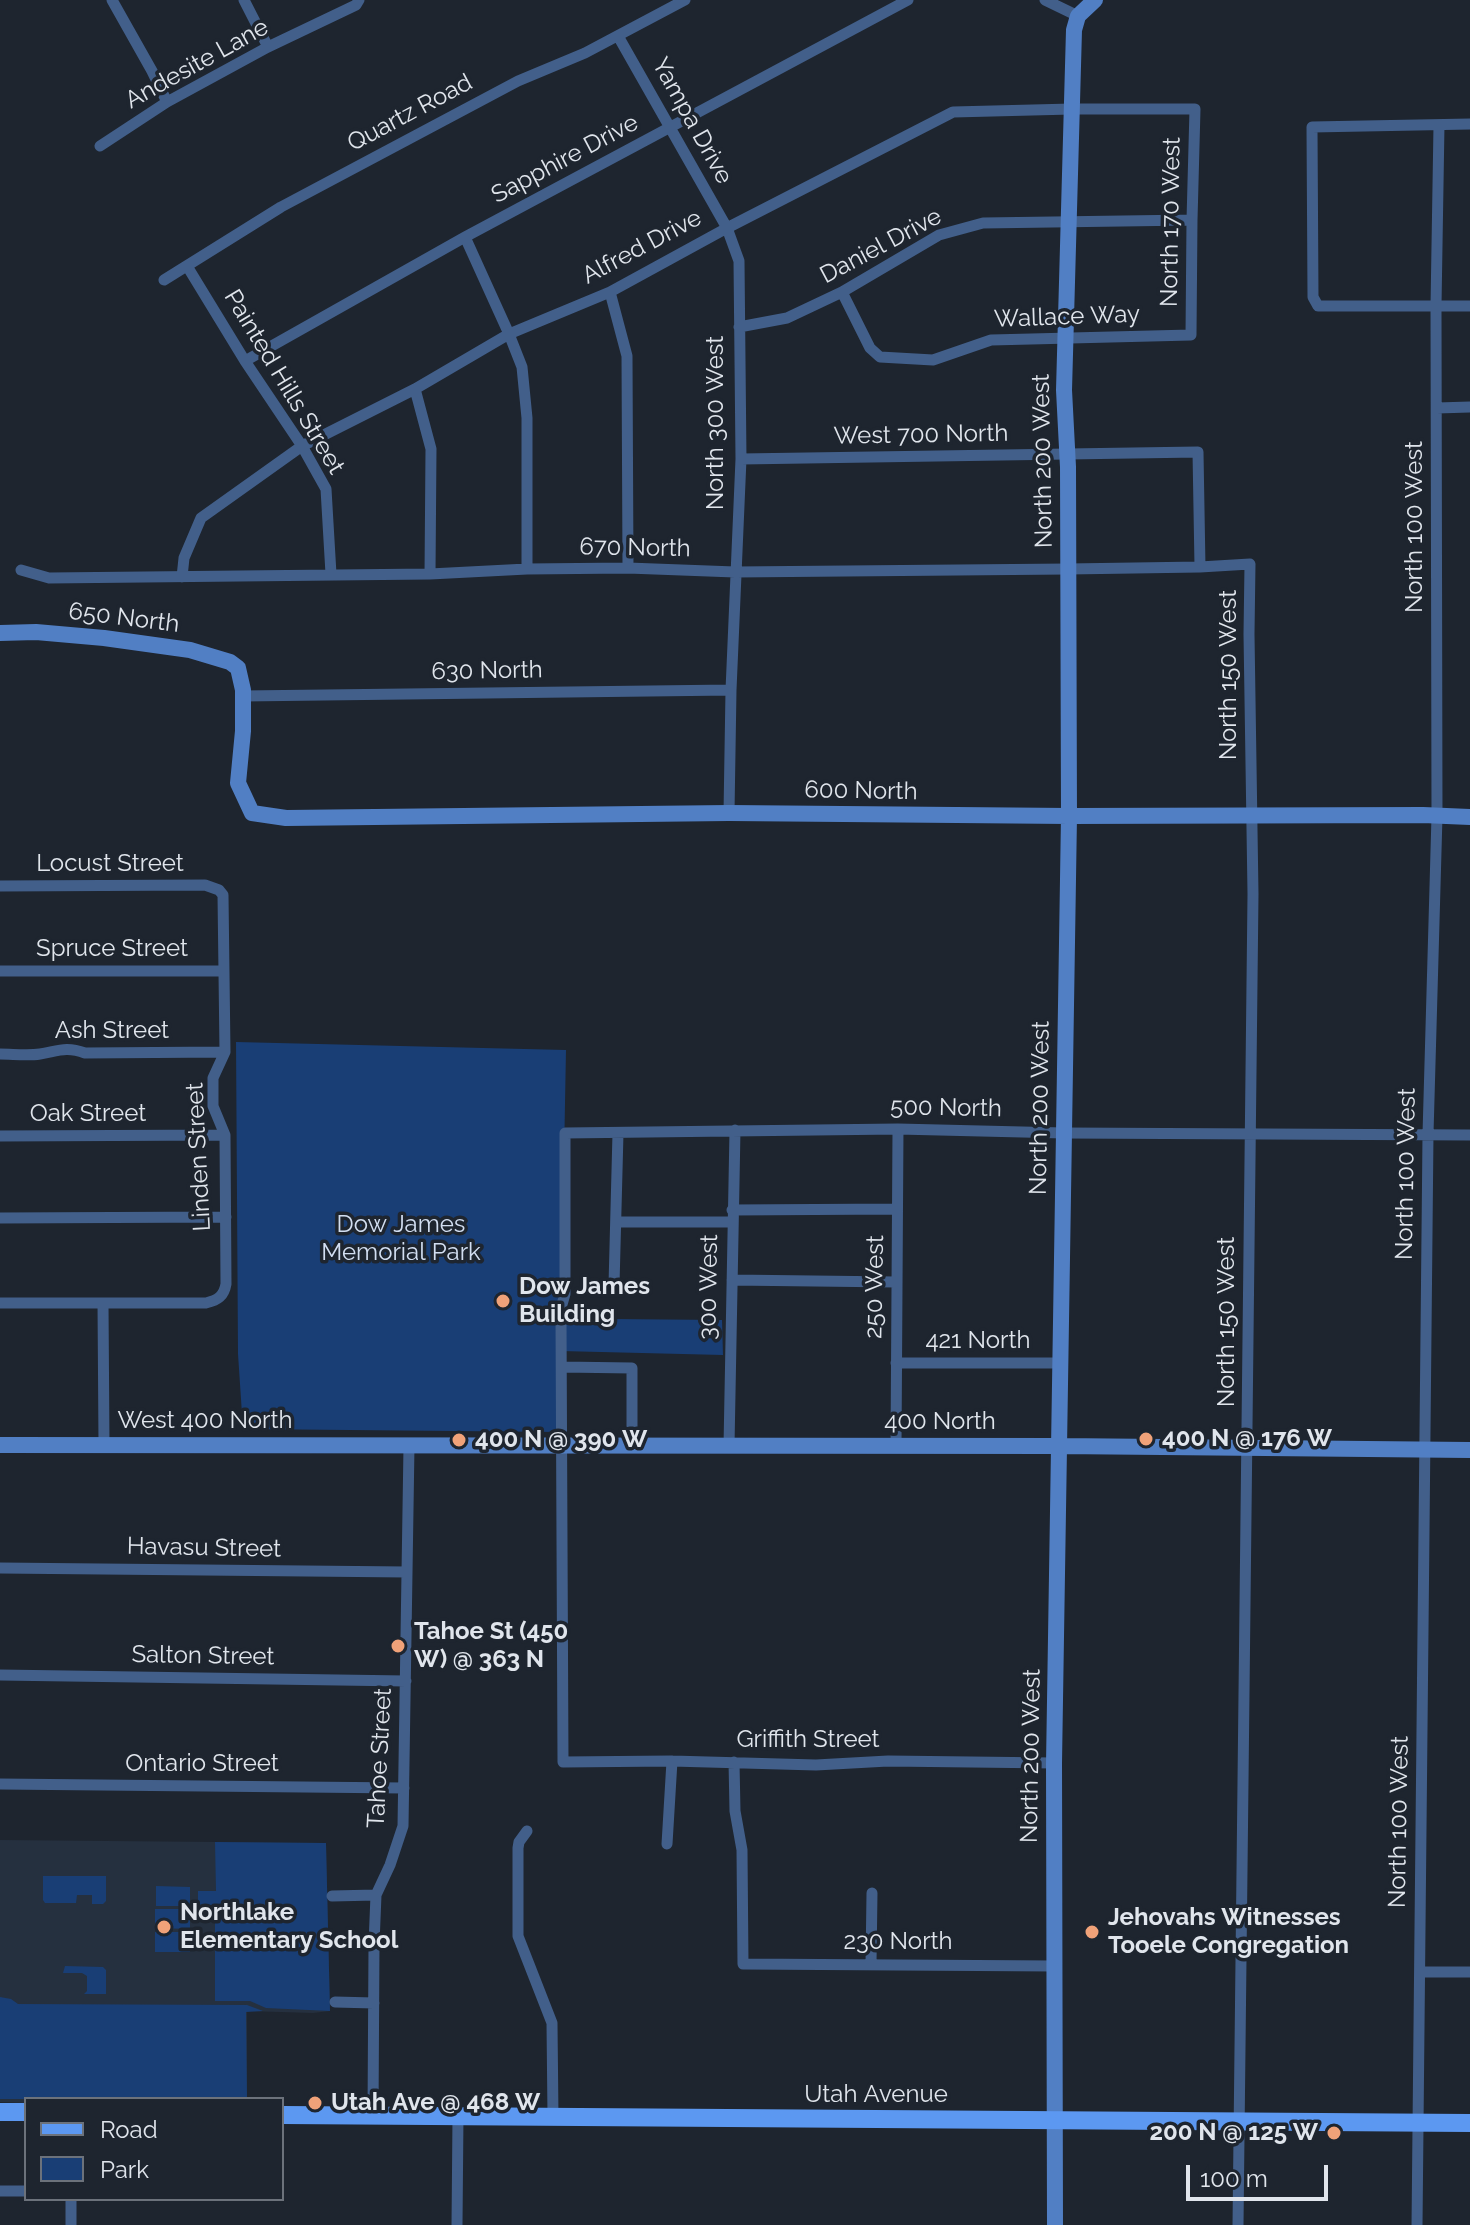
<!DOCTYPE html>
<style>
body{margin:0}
#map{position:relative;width:1470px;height:2225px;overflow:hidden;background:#1e252f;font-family:Raleway,sans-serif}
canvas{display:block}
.legend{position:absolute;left:24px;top:2097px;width:260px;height:104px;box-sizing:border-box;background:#1e252f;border:2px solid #6c727b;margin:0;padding:10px 14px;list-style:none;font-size:24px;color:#e0e5ec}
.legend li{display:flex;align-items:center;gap:16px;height:40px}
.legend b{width:40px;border:2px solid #6c727b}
.scale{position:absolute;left:1186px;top:2165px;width:142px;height:36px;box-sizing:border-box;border:4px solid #e0e5ec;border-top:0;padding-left:10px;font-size:24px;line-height:28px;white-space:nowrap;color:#e0e5ec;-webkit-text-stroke:6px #1e252f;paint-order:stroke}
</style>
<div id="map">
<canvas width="1470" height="2225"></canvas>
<ul class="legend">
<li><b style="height:10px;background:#5c98f1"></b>Road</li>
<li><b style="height:22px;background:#193e75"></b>Park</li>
</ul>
<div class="scale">100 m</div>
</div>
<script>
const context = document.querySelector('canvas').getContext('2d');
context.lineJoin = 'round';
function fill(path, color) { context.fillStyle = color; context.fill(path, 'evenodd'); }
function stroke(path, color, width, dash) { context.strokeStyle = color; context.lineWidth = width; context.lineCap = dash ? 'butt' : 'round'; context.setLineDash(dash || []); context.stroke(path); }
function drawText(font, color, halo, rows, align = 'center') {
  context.font = font + ' Raleway,sans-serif'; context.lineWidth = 7; context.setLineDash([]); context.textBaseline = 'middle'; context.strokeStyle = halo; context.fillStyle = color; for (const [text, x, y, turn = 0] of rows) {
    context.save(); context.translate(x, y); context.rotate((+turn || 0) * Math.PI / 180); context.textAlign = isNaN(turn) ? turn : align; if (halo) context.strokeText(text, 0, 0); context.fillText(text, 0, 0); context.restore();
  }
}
const built = new Path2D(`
 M0,1840L326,1843L330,2011L313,2013L247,2011V2099H26V2103L0,2102Z`);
const green = new Path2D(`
 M236,1042L566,1050L561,1318H576L577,1315H608L609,1319L722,1320L723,1355L560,1351L559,1432L243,1429L238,1354Z
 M215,1842L326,1843L330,2011L266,2008L250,2001H215V1915L198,1914V1891H216Z
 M43,1876H106V1901L103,1904H92V1895H77L76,1903H45L43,1900Z
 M156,1886L190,1887V1906H156Z
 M155,1909H190V1929L155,1928Z
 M155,1932H190V1952H155Z
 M65,1966L103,1967L106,1970V1994H84L87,1991V1976L82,1973H63Z
 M0,1997L11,1999L18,2004L247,2005L263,2011L246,2012L247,2099H0Z`);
const street = new Path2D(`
 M112,0L152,71L167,102
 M244,0L268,47
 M1045,0L1078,16
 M618,36L727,228L739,261L741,459L731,690L729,813
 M1470,124L1312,127L1313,297L1318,306H1470
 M100,146L167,102L268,47L356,5L359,0
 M465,237L509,334L522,367L527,418V569
 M187,266L245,361L302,446L326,489L331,574
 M164,280L281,207L518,81L585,53L685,0
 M610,292L627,356L628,568
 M739,327L787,318L842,292L939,235L983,223L1192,220
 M245,361L465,237L908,0
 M415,389L431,449L430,574
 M1437,408L1470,407
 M741,459L1198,452L1200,567
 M21,570L49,578L430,574L527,569L628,568L735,572L1068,569L1200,567L1250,564L1249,634L1253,894L1238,2225
 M182,577L184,558L201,518L302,446L415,389L509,334L610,292L727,228L953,112L1072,109H1195L1192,220L1191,335L991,340L933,360L880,357L870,348L842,292
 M243,696L731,690
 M0,886L205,885L219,890L223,895L225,1052L213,1078V1106L225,1135L226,1284C224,1296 218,1300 206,1303H0
 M0,971H224
 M0,1054C13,1054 27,1056 40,1054C58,1051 66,1046 85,1053L225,1052
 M0,1136L225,1135
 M732,1210L897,1209
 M0,1218L226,1217
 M616,1222H732
 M732,1280L896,1282
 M614,1285L618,1133
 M103,1303L104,1445
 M896,1363H1060
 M562,1367L632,1368V1447
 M729,1446L735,1130
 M896,1446L898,1129
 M0,1568L407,1572
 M0,1675L406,1681
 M734,1762L735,1811L742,1850L743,1964L1054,1966
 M1054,1763L888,1761L816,1765L672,1761L563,1762L561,1318V1308L565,1294V1133L898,1129L1064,1133L1470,1135
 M0,1784L404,1788
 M527,1831L519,1842L518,1848V1936L552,2023L553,2117
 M667,1844L672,1761
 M332,1896L376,1895
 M871,1964L872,1893
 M1420,1972H1470
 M335,2002L374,2003
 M373,2116L374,1944L376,1895L390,1865L403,1826L409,1446
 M0,2191H26
 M71,2225V2199
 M457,2225L458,2116
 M1417,2225L1428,1134L1437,816L1436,306L1439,125`);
const secondary = new Path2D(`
 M0,633L36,632L104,638L190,650L230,662L238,668L243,690V731L238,783L252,813L286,818L729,813L1069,816L1423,815L1470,817
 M0,1445L1060,1446L1470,1450
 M1055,2225L1054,1763L1069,816L1068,467L1064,390L1074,30L1078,16L1095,0`);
const primary = new Path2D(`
 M0,2112H26
 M282,2115L1470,2123`);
const markers = [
 [503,1301,8,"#f0a279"],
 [1146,1439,8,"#f0a279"],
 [459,1440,8,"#f0a279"],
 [398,1646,8,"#f0a279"],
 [164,1927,8,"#f0a279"],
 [1092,1932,8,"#f0a279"],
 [315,2103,8,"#f0a279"],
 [1334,2133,8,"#f0a279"]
];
const streetNames = [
 ["Andesite Lane",197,64,-29],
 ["Quartz Road",410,113,-28],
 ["Yampa Drive",692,121,61],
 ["Sapphire Drive",565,159,-28],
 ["North 170 West",1171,222,-89],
 ["Daniel Drive",881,246,-28],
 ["Alfred Drive",642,247,-28],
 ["Wallace Way",1067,317,-2],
 ["Painted Hills Street",284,382,59],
 ["North 300 West",716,423,-90],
 ["West 700 North",921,435,-1],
 ["North 200 West",1043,461,-91],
 ["North 100 West",1415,527,-90],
 ["670 North",635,548,1],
 ["650 North",124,618,7],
 ["630 North",487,671,-1],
 ["North 150 West",1229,675,-90],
 ["600 North",861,791,1],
 ["Locust Street",110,864],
 ["Spruce Street",112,949],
 ["Ash Street",112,1031],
 ["500 North",946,1108,1],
 ["North 200 West",1040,1108,-89],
 ["Oak Street",88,1114],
 ["Linden Street",199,1157,-93],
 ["North 100 West",1406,1174,-89],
 ["300 West",709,1287,-89],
 ["250 West",875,1287,-89],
 ["North 150 West",1227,1322,-90],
 ["421 North",978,1341],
 ["West 400 North",205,1421],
 ["400 North",940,1422],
 ["Havasu Street",204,1548,1],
 ["Salton Street",203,1656,1],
 ["Griffith Street",808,1740],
 ["North 200 West",1031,1756,-89],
 ["Tahoe Street",380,1758,-87],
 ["Ontario Street",202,1764],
 ["North 100 West",1399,1822,-89],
 ["230 North",898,1942],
 ["Utah Avenue",876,2095]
];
const parkNames = [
 ["Dow James",401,1225],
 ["Memorial Park",401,1253]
];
const poiNames = [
 ["Dow James",519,1287],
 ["Building",519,1315],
 ["400 N @ 176 W",1162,1439],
 ["400 N @ 390 W",475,1440],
 ["Tahoe St (450",414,1632],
 ["W) @ 363 N",414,1660],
 ["Northlake",180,1913],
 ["Elementary School",180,1941],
 ["Jehovahs Witnesses",1108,1918],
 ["Tooele Congregation",1108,1946],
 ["Utah Ave @ 468 W",331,2103],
 ["200 N @ 125 W",1318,2133,"right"]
];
fill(built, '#25303f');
fill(green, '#193e75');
stroke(street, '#425f8a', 11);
stroke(secondary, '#517fc4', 16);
stroke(primary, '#5c98f1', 18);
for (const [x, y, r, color] of markers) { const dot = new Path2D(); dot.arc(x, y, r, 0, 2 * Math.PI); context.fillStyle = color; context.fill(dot); stroke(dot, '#1e252f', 3); }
drawText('24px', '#e0e5ec', '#1e252f', streetNames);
drawText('24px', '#d2def1', '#1e252f', parkNames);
drawText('bold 24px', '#e0e5ec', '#1e252f', poiNames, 'left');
</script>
